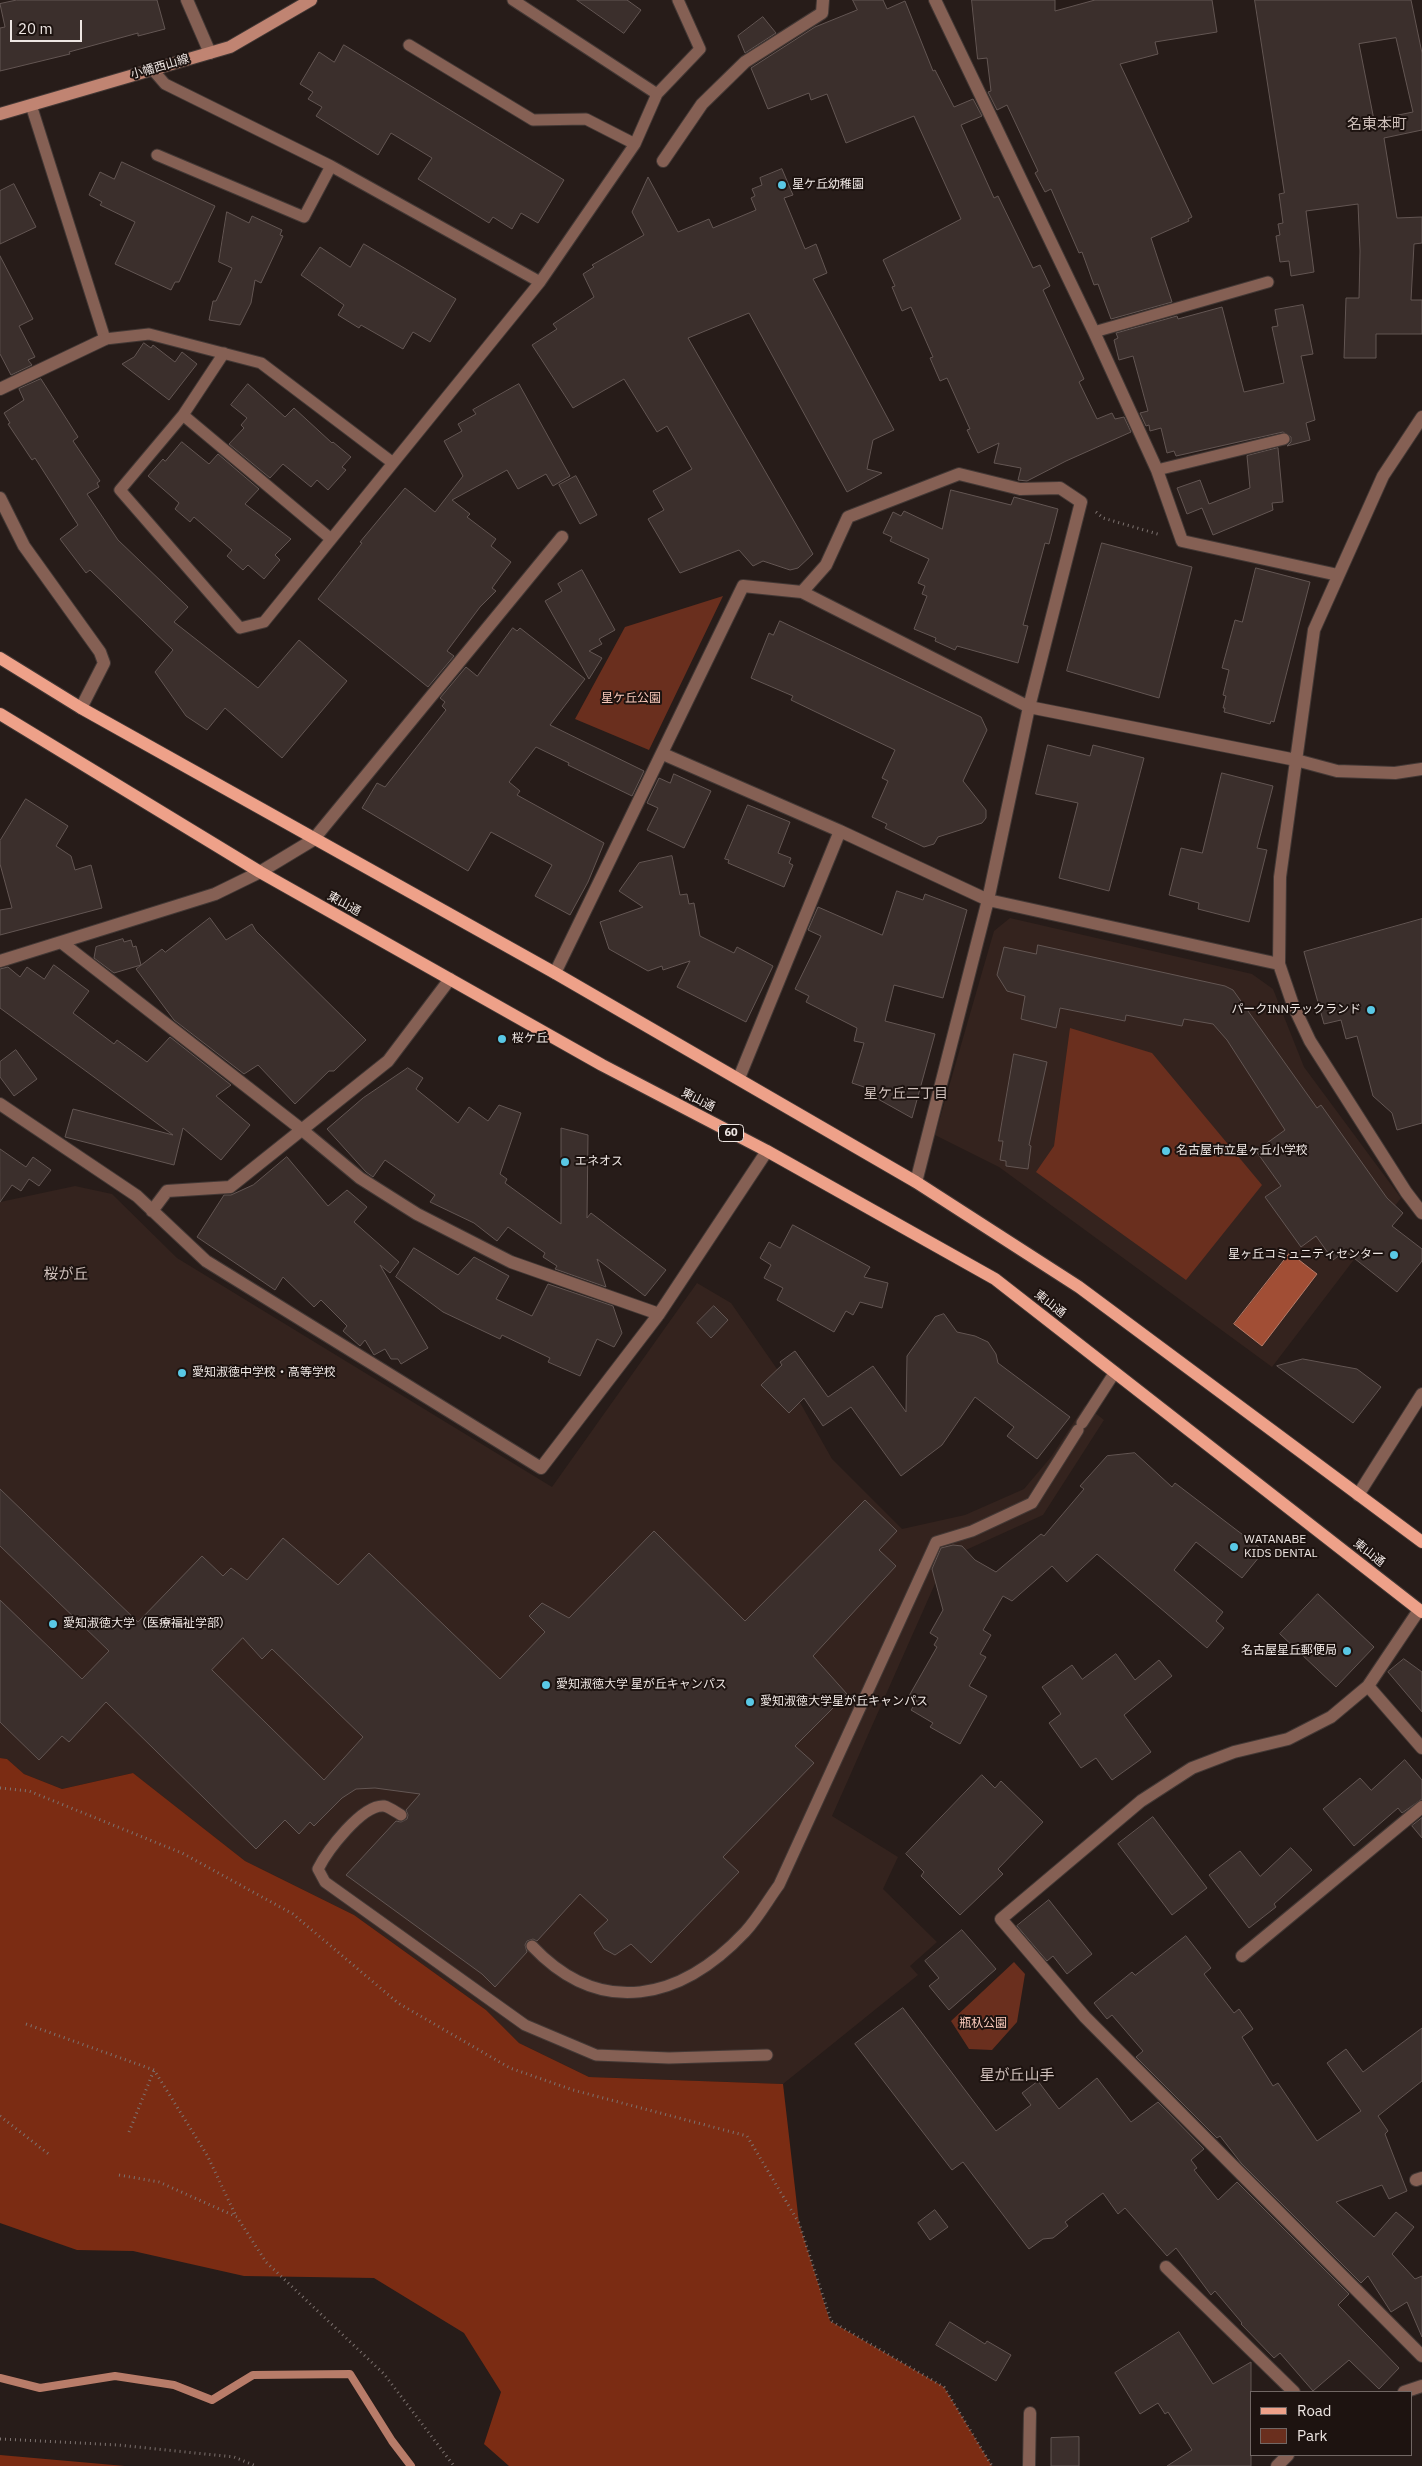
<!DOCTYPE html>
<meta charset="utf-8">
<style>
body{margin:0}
#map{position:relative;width:1422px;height:2466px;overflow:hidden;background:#271c19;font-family:"IBM Plex Sans",sans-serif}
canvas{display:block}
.legend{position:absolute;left:1250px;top:2391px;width:162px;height:65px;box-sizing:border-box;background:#1d1310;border:1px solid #716764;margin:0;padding:6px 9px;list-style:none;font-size:15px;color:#eee6e3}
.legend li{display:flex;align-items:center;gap:10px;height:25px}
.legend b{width:25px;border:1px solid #716764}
.scale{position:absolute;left:10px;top:20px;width:72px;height:22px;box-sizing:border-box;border:2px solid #eee6e3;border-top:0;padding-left:6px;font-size:15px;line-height:18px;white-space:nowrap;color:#eee6e3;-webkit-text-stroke:4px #1d1310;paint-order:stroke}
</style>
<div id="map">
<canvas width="1422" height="2466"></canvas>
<ul class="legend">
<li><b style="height:6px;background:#eea189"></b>Road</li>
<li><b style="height:14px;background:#6a2f1e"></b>Park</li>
</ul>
<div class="scale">20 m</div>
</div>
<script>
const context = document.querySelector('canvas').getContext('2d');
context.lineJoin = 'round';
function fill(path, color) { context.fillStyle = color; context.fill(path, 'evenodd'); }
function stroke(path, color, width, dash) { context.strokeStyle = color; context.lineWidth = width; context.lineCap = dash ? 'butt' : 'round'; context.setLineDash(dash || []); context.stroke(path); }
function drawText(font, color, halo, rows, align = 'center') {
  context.font = font + ' "IBM Plex Sans","Noto Sans JP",sans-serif'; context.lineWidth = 4; context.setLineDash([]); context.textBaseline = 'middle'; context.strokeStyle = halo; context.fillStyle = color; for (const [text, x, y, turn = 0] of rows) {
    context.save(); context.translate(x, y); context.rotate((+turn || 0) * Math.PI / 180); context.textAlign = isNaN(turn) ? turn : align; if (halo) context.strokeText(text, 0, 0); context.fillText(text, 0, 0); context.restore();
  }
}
const built = new Path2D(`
 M1010,918L1252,974L1273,989L1304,1067L1401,1198L1272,1367L999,1167L935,1135L994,931Z
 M75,1186L112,1194L177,1258L552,1487L697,1283L731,1303L798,1399L832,1459L902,1529L965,1515L1024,1489L1051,1457L1085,1405L1104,1420L1043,1515L946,1559L832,1816L898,1857L883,1889L937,1942L910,1966L918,1975L783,2084L589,2077L519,2043L486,2010L354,1915L245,1861L133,1773L62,1789L24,1774L7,1759L0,1758V1202Z`);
const green = new Path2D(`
 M723,596L649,750L575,719L625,627Z
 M1070,1028L1152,1053L1262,1185L1186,1280L1036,1172L1054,1146Z
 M1014,1962L1025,1974L1017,2022L992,2050L969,2049L951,2021Z`);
const forest = new Path2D(`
 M0,1758L7,1759L24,1774L62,1789L133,1773L245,1861L354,1915L486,2010L519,2043L589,2077L783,2084L799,2223L830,2321L944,2387L992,2466H509L484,2444L501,2392L464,2333L374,2278L244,2276L133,2251L77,2250L0,2223Z
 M0,2455L125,2466H0Z`);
const water = new Path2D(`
 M1290,1253L1317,1274L1262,1346L1234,1324Z`);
const stream = new Path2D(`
 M0,2378L40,2388L115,2376L174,2385L212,2400L253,2375L350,2374L392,2441L411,2466`);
const building = new Path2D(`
 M17,0H157L165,29L138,36V33L69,52L70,54L0,71V28L5,27L0,4Z
 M577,0H627L641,10L624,33Z
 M853,0H883L887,9L905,1L933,71L935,70L954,107L973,99L982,116L961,125L994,198L998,196L1033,268L1040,265L1050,286L1043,290L1084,379L1079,382L1097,419L1112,413L1115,419L1124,417L1131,432L1066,461L1027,481L1018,480L1021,468L994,463L999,443L978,453L967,430L970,429L947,378L940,381L930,358L933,357L911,307L902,311L892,287L895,286L883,260L961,219L914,116L846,143L827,94L811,100L809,93L768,109L751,68L815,27L857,10Z
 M972,0H1055V11L1095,0H1212L1217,32L1155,42L1158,54L1120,64L1192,217L1188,219L1189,221L1151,238L1172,302L1111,319L1098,284L1094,285L1082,252L1079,253L1051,189L1045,192L1035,173L1038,171L1007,105L997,110L988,92L991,91L987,58L978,59Z
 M1255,0H1411L1422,53V130L1384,138L1397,218L1422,217V243L1414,244L1411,300H1422V334H1376V358H1344L1346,298H1359L1360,251L1358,204L1306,211L1314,272L1291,276L1289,261L1280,262L1276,236L1280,235L1278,224L1283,223L1279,194L1284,193ZM1396,38L1413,112L1374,120L1359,44Z
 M763,17L776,33L745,53L738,36Z
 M344,45L564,180L538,223L521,213L512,229L493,217L489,223L418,179L432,158L391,133L378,155L316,116L322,107L308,99L313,92L300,84L319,52L334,62Z
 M122,162L215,206L179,282H175L171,290L115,264L135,222L100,205L102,202L89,195L100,172L114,179Z
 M782,169L793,195L784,198L805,249L816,244L827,273L813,279L894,430L873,440L867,469L882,473L847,492L749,313L688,338L813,554L798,568L790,570L763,561L753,566L739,550L680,573L648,519L664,510L653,491L692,469L667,426L657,432L624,379L573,408L532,345L557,329L553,324L594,297L583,274L594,267L592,265L644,235L632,212L648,177L678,232L709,219L713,228L756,210L751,198L755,196L752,189L762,185L760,178Z
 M14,184L36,227L0,244V191Z
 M227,212L249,223L252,216L282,230L280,235L283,236L261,283L255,280L251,303L240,325L209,320L213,301H216L232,268L219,262Z
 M364,244L456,299L430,342L413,332L403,349L361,325L359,328L338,315L344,305L301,275L320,247L350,267Z
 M0,256L33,319L19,326L35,357L28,360L32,365L11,375L0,354Z
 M1303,305L1313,354L1301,356L1315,420L1306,423L1310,440L1287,446L1291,442V437L1283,432L1176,456L1174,451L1167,453L1161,428L1150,431L1149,425L1146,426L1140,413L1148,411L1133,356L1119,360L1114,340L1118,338L1116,333L1177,316L1178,319L1222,307L1244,392L1284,383L1272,327L1278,326L1275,310Z
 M144,343L151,348L153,345L175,362L182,352L197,364L169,400L122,364L134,357Z
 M41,379L78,437L73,441L100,481L97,483L99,487L87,494L118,540L188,607L174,622L258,688L299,640L347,681L282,758L225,708L207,730L186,716L155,672L173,650L90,570L86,573L60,539L78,525L35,458L32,460L8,424L10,423L4,413L24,400L19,389Z
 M248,384L285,417L294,408L332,443L333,442L351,457L342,467L346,470L328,490L317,480L311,487L283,464L270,478L229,444L244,428L241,425L247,418L231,405Z
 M519,384L570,476L553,486L546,474L518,489L507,470L452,500L470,514L467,517L496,539L491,546L511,562L492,588L496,591L480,607L447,651L454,656L428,687L318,599L362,543L360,542L405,488L435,512L463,476L444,441L462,431L458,424L476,414L473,410Z
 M182,442L209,464L218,454L259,489L245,504L291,539L275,555L280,560L264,579L248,565L243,570L227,556L232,550L194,517L190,522L175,509L179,503L148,476L163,459L165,461Z
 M1278,448L1283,502L1272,503L1273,510L1213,535L1202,508L1187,514L1177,488L1200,480L1209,504L1250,488L1247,456Z
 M576,476L597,515L580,524L559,485Z
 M951,490L1011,505L1014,497L1058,509L1049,544L1045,543L1023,625L1028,626L1018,663L957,646L955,650L935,641L936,638L914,629L927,596L922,594L925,586L918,583L929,559L890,541L892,537L883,533L893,512L901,516L904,511L942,529Z
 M1102,543L1192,567L1159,698L1067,671Z
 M1256,568L1310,582L1274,722L1271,721L1270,724L1224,712L1225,708H1223L1226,696L1223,695L1229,670L1222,668L1235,620L1242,622Z
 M582,570L615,630L599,639L602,644L589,651L602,658L589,679L545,601L562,591L558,584Z
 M780,621L981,717L987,730L963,781L986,810V818L982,823L938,837L934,844L924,847L885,828L887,824L872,817L888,781L882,778L895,750L791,700L793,696L751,678L769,633L773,635Z
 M513,628L517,631L520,628L585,679L550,725L644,771L632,796L568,765L569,763L536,747L509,782L520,791L517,795L604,843L588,882L570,915L535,896L552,865L491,832L468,871L362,808L377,783L385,787L446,710L442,706L445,702L440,698L466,667L477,676Z
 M1048,745L1090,756L1093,745L1144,758L1109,891L1059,878L1078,803L1036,794Z
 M1222,773L1273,786L1257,848L1267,850L1249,922L1198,909L1199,903L1169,895L1181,848L1202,853Z
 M674,774L711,791L684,848L647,830L658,808L647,803L659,778L670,783Z
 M26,799L68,826L56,846L71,856L75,870L91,865L102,908L0,935V910L12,908L0,864V841Z
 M748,805L790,822L778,853L791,858L789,863L793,865L784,887L728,863L729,860L725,859Z
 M672,856L680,895L687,894L689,904L694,903L700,936L734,953L737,947L773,966L746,1022L677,987L690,961L663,970L662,966L648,971L609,949L600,922L643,907L619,891L639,863Z
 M897,891L923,900L925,894L967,910L943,998L894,985L885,1021L935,1034L912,1118L869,1094L870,1091L867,1090V1088L852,1083L864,1043L854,1041L857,1028L806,1002L809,996L795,989L821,936L808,930L818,907L882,935Z
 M210,918L226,940L252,924L256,931L366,1040L334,1071H329L295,1104L258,1065L244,1074L174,1020L136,969L162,949L165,952Z
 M1422,919V1123L1397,1130L1392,1113L1373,1096L1357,1036L1346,1039L1341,1020L1324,1024L1304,952Z
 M123,939L124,942L131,940L133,947L136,946L141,965L114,973L94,958L96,947Z
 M1038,945L1225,986L1233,990L1317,1108L1321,1105L1387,1198L1403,1213L1392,1226L1422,1249V1261L1397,1292L1345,1251L1333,1260L1316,1236L1301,1247L1265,1197L1281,1186L1256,1151L1285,1130L1227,1040L1213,1024L1184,1019L1182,1026L1126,1015L1125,1021L1060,1008L1056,1028L1021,1019L1025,996L1007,991L997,975L1004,947L1036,954Z
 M54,965L89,991L73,1013L114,1044L117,1040L147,1062L170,1037L231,1085L216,1096L250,1125L221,1160L183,1128L174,1165L65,1137L73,1109L173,1135L0,1008V969L8,967L20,977L27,967L44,979Z
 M16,1050L37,1079L14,1096L0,1077V1062Z
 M1014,1054L1047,1062L1029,1145L1031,1146L1028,1169L1006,1166V1161L1000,1160L1003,1141H999Z
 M408,1068L423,1078L416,1089L458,1123L469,1107L488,1121L499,1105L521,1113L500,1174L507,1179L505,1183L561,1224V1128L588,1135L587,1218L591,1213L666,1270L645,1296L597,1259L606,1287L555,1269L557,1266L543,1257L545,1253L508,1227L497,1241L474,1223L430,1202L435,1195L385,1160L373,1177L366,1172L327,1129L363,1098Z
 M0,1149L26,1167L33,1157L51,1170L39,1186L29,1179L21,1191L12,1185L0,1202Z
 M287,1157L328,1206L347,1190L367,1207L354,1222L399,1262L390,1273L380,1265L428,1348L401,1364L398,1359H391L385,1349L374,1355L365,1340L360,1346L343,1331L347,1326L321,1300L314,1307L283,1277L275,1290L197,1237L224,1195H231L253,1185Z
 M793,1225L870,1267L864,1277L888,1283L882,1308L860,1302L853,1315L846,1311L834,1332L777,1300L783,1288L764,1278L771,1265L760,1258L769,1242L780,1248Z
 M414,1248L458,1275L474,1257L509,1276L496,1299L532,1316L548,1284L613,1306L622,1333L614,1347L597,1339L580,1376L548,1362L550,1358L502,1335L500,1339L443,1312L396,1277Z
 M714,1306L728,1320L711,1338L697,1323Z
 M944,1314L957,1332L975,1336L988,1342L996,1354L998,1363L1070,1417L1037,1459L1007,1436L1014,1427L975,1397L942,1445L901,1476L851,1407L823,1426L804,1398L789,1413L761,1385L782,1365L780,1362L795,1351L828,1397L873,1366L906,1412L907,1356L935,1317Z
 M1303,1359L1357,1369L1381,1387L1353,1423L1277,1366Z
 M1135,1453L1172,1487L1175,1483L1264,1551L1242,1578L1196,1542L1174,1570L1223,1612L1216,1621L1224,1628L1207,1648L1097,1554L1067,1582L1052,1566L1012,1601L1003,1596L983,1630L991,1635L980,1654L986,1657L969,1686L987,1696L960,1744L930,1727L933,1723L911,1710L917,1701L909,1696L937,1647L934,1645L938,1638L930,1633L943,1610L932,1569L941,1548L953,1545L962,1546L975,1560L996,1572L1041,1534L1044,1536L1084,1489L1080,1486L1107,1456Z
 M0,1489L138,1622L202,1556L223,1576L231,1568L247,1580L283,1538L338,1585L369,1553L500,1679L545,1632L529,1616L542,1603L569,1618L654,1531L745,1621L865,1500L897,1531L879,1550L896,1566L813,1656L847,1694L795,1746L814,1763L723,1857L739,1872L651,1963L631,1944L615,1955L604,1949L594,1933L608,1920L580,1894L537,1941L533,1939L527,1941L525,1945L527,1952L495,1987L482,1974L346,1875L396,1821L401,1822L407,1819L408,1815L406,1810L420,1794L375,1788L356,1789L342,1798L314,1826L310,1822L299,1834L285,1820L256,1849L106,1702L69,1742L62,1736L39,1760L0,1722V1600L82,1679L109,1651L0,1546ZM243,1638L262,1659L272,1649L363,1737L324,1780L212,1670Z
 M1318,1594L1374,1647L1336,1687L1280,1634Z
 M1116,1654L1135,1680L1159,1660L1172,1676L1124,1715L1151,1752L1112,1780L1096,1758L1081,1768L1049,1723L1061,1714L1042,1687L1072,1665L1082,1679Z
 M1404,1659L1422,1672V1712L1388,1672Z
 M1405,1760L1422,1780V1799L1402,1813L1398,1808L1354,1846L1323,1809L1360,1778L1371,1790Z
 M982,1775L995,1788L1001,1781L1043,1822L998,1869L1003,1874L960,1915L921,1876L924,1872L906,1854Z
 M1153,1817L1207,1888L1172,1915L1118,1844Z
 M1422,1818V1838L1412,1826Z
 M1291,1848L1312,1870L1274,1904L1276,1907L1249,1928L1209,1875L1240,1851L1260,1876Z
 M1049,1900L1092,1954L1067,1974L1053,1956L1047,1961L1017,1926Z
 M962,1930L996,1969L949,2010L929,1986L939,1978L925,1961Z
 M1186,1936L1211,1968L1204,1974L1234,2013L1239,2009L1253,2029L1242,2037L1273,2086L1278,2083L1317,2141L1361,2111L1327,2063L1346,2049L1363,2072L1422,2028V2081L1378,2116L1388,2131L1385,2134L1407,2191L1389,2199L1382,2185L1336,2202L1374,2237L1396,2212L1414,2227L1392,2254L1415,2279L1422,2276V2337L1407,2302L1391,2312L1368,2276L1361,2283L1241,2163L1220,2136L1217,2138L1136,2057L1143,2051L1112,2015L1107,2019L1094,2003L1132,1972L1135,1975Z
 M903,2008L996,2131L1031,2105L1022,2093L1038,2081L1059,2109L1097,2078L1131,2122L1158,2102L1204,2149L1191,2160L1197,2168L1194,2170L1218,2200L1237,2182L1349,2294L1338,2305L1399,2368L1379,2389L1349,2360L1313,2391L1280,2353L1274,2358L1241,2324L1242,2323L1215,2291L1211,2295L1176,2248L1167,2256L1125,2208L1118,2214L1103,2193L1065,2222L1068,2226L1053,2238L1043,2239L1029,2249L963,2162L952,2170L855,2044Z
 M935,2210L948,2227L930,2240L918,2223Z
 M950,2322L985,2344L987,2341L1011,2355L996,2381L936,2345Z
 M1179,2332L1213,2384L1251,2362V2466H1167L1192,2450L1168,2412L1165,2414L1158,2403L1140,2414L1115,2373Z
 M1079,2437V2466H1051V2438Z`);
const path = new Path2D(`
 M1096,512L1103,518L1161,535
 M0,1788L29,1791L182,1853L293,1914L398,2003L510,2068L573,2090L747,2136L799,2223L831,2321L944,2387L992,2466
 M26,2024L154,2070L207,2155L236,2216
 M0,2116L51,2156
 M129,2132L154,2070
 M119,2175L159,2182L237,2217L266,2262L384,2374L454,2466
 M0,2439L118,2445L234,2457L256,2466`);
const lane = new Path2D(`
 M513,0L657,94
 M409,45L533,120L586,119L635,144
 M152,69L165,84L331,166L540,282
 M31,105L105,339L149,334L261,363L393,463
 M157,155L304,217L331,166
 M1094,332L1268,282
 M224,353L183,415L120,490L240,628L264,622L540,282L635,144L657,94L700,49L678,0
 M183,415L331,539
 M1157,470L1284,439
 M1082,1423L1115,1372
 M401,1815C396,1812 389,1807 384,1806C362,1804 327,1851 318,1869L325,1882L525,2025L596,2055L669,2058L767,2055
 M532,1946C601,2019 681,2000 745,1932C758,1918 768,1900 779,1885L936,1542L972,1531L1032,1503L1078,1430`);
const street = new Path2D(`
 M187,0L210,53
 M935,0L1094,332L1157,470L1182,541L1338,575
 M663,161L702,104L745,62L822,13L823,0
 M0,389L105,339
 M1422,417L1383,476L1314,630L1280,877L1279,964L1293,1005L1310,1041L1406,1192L1422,1213
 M0,498L24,546L100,652L104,663L81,708
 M802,592L826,565L848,517L959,474L1020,489L1060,488L1081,502L1029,707L988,900L916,1182
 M663,754L840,831L988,900L1279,964
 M61,942L301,1129L360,1178L417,1214L511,1262L659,1314
 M0,961L215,894L260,872L313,840L562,537
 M555,973L743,586L802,592L1029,707L1296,760L1337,771L1395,773L1422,769
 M739,1078L840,831
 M0,1104L137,1196L206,1261L541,1468L659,1314L767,1151
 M152,1211L167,1191L230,1187L388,1061L450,979
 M1358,1495L1422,1394
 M1419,1610L1368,1686L1331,1717L1288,1739L1234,1752L1192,1768L1141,1801L1001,1919L1085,2017L1422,2356
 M1368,1686L1422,1748
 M1242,1956L1422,1807
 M1416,2180L1422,2178
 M1166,2267L1294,2392
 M1404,2392L1422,2386
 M1029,2466L1030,2413
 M1277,2466L1288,2455`);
const secondary = new Path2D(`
 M0,114L230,47L311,0`);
const primary = new Path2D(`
 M0,658L81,708L555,973L916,1182L1079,1287L1422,1542
 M0,714L260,872L602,1065L767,1151L995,1279L1422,1612`);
const markers = [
 [782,185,5,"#59c8e5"],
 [1371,1010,5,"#59c8e5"],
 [502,1039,5,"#59c8e5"],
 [1166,1151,5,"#59c8e5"],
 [565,1162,5,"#59c8e5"],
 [1394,1255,5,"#59c8e5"],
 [182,1373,5,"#59c8e5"],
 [1234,1547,5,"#59c8e5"],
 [53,1624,5,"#59c8e5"],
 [1347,1651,5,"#59c8e5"],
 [546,1685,5,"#59c8e5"],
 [750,1702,5,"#59c8e5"]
];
const shields = [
 [731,1133,25]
];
const shieldNames = [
 ["60",731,1133]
];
const streetNames = [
 ["小幡西山線",160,67,-16],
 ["東山通",344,904,29],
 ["東山通",698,1100,27],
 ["東山通",1050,1304,38],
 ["東山通",1369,1553,38]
];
const poiNames = [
 ["星ケ丘幼稚園",792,185],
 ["パークINNテックランド",1361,1010,"right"],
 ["桜ケ丘",512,1039],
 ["名古屋市立星ヶ丘小学校",1176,1151],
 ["エネオス",575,1162],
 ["星ヶ丘コミュニティセンター",1384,1255,"right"],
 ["愛知淑徳中学校・高等学校",192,1373],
 ["WATANABE",1244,1540],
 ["KIDS DENTAL",1244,1554],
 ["愛知淑徳大学（医療福祉学部）",63,1624],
 ["名古屋星丘郵便局",1337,1651,"right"],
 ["愛知淑徳大学 星が丘キャンパス",556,1685],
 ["愛知淑徳大学星が丘キャンパス",760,1702]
];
const parkNames = [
 ["星ケ丘公園",631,699],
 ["瓶杁公園",983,2024]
];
const neighbourhoodNames = [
 ["星ケ丘二丁目",906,1094]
];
const quarterNames = [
 ["名東本町",1377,125],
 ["桜が丘",66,1275],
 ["星が丘山手",1017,2076]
];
fill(built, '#34231e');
fill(green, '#6a2f1e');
fill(forest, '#7b2c13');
fill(water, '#a14e35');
stroke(water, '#b87c69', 1);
stroke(stream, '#b87c69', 8);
fill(building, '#3b2f2c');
stroke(building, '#635653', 1);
stroke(lane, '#433835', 13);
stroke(street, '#433835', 14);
stroke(secondary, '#433835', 14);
stroke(primary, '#433835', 14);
stroke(path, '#7d7370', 3, [1, 4]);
stroke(lane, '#856054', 11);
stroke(street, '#856054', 12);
stroke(secondary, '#c08472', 12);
stroke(primary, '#eea189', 12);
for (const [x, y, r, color] of markers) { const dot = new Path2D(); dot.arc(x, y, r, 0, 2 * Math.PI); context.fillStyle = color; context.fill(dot); stroke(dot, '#1d1310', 2); }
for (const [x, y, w] of shields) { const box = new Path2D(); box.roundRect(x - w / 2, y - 8.5, w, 17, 4); context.fillStyle = '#1d1310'; context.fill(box); stroke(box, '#eee6e3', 1); }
drawText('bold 11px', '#eee6e3', null, shieldNames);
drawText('12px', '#eee6e3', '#1d1310', streetNames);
drawText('12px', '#eee6e3', '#1d1310', poiNames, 'left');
drawText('12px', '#facabb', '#1d1310', parkNames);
drawText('14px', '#cebfba', '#1d1310', neighbourhoodNames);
drawText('15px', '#cebfba', '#1d1310', quarterNames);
</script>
